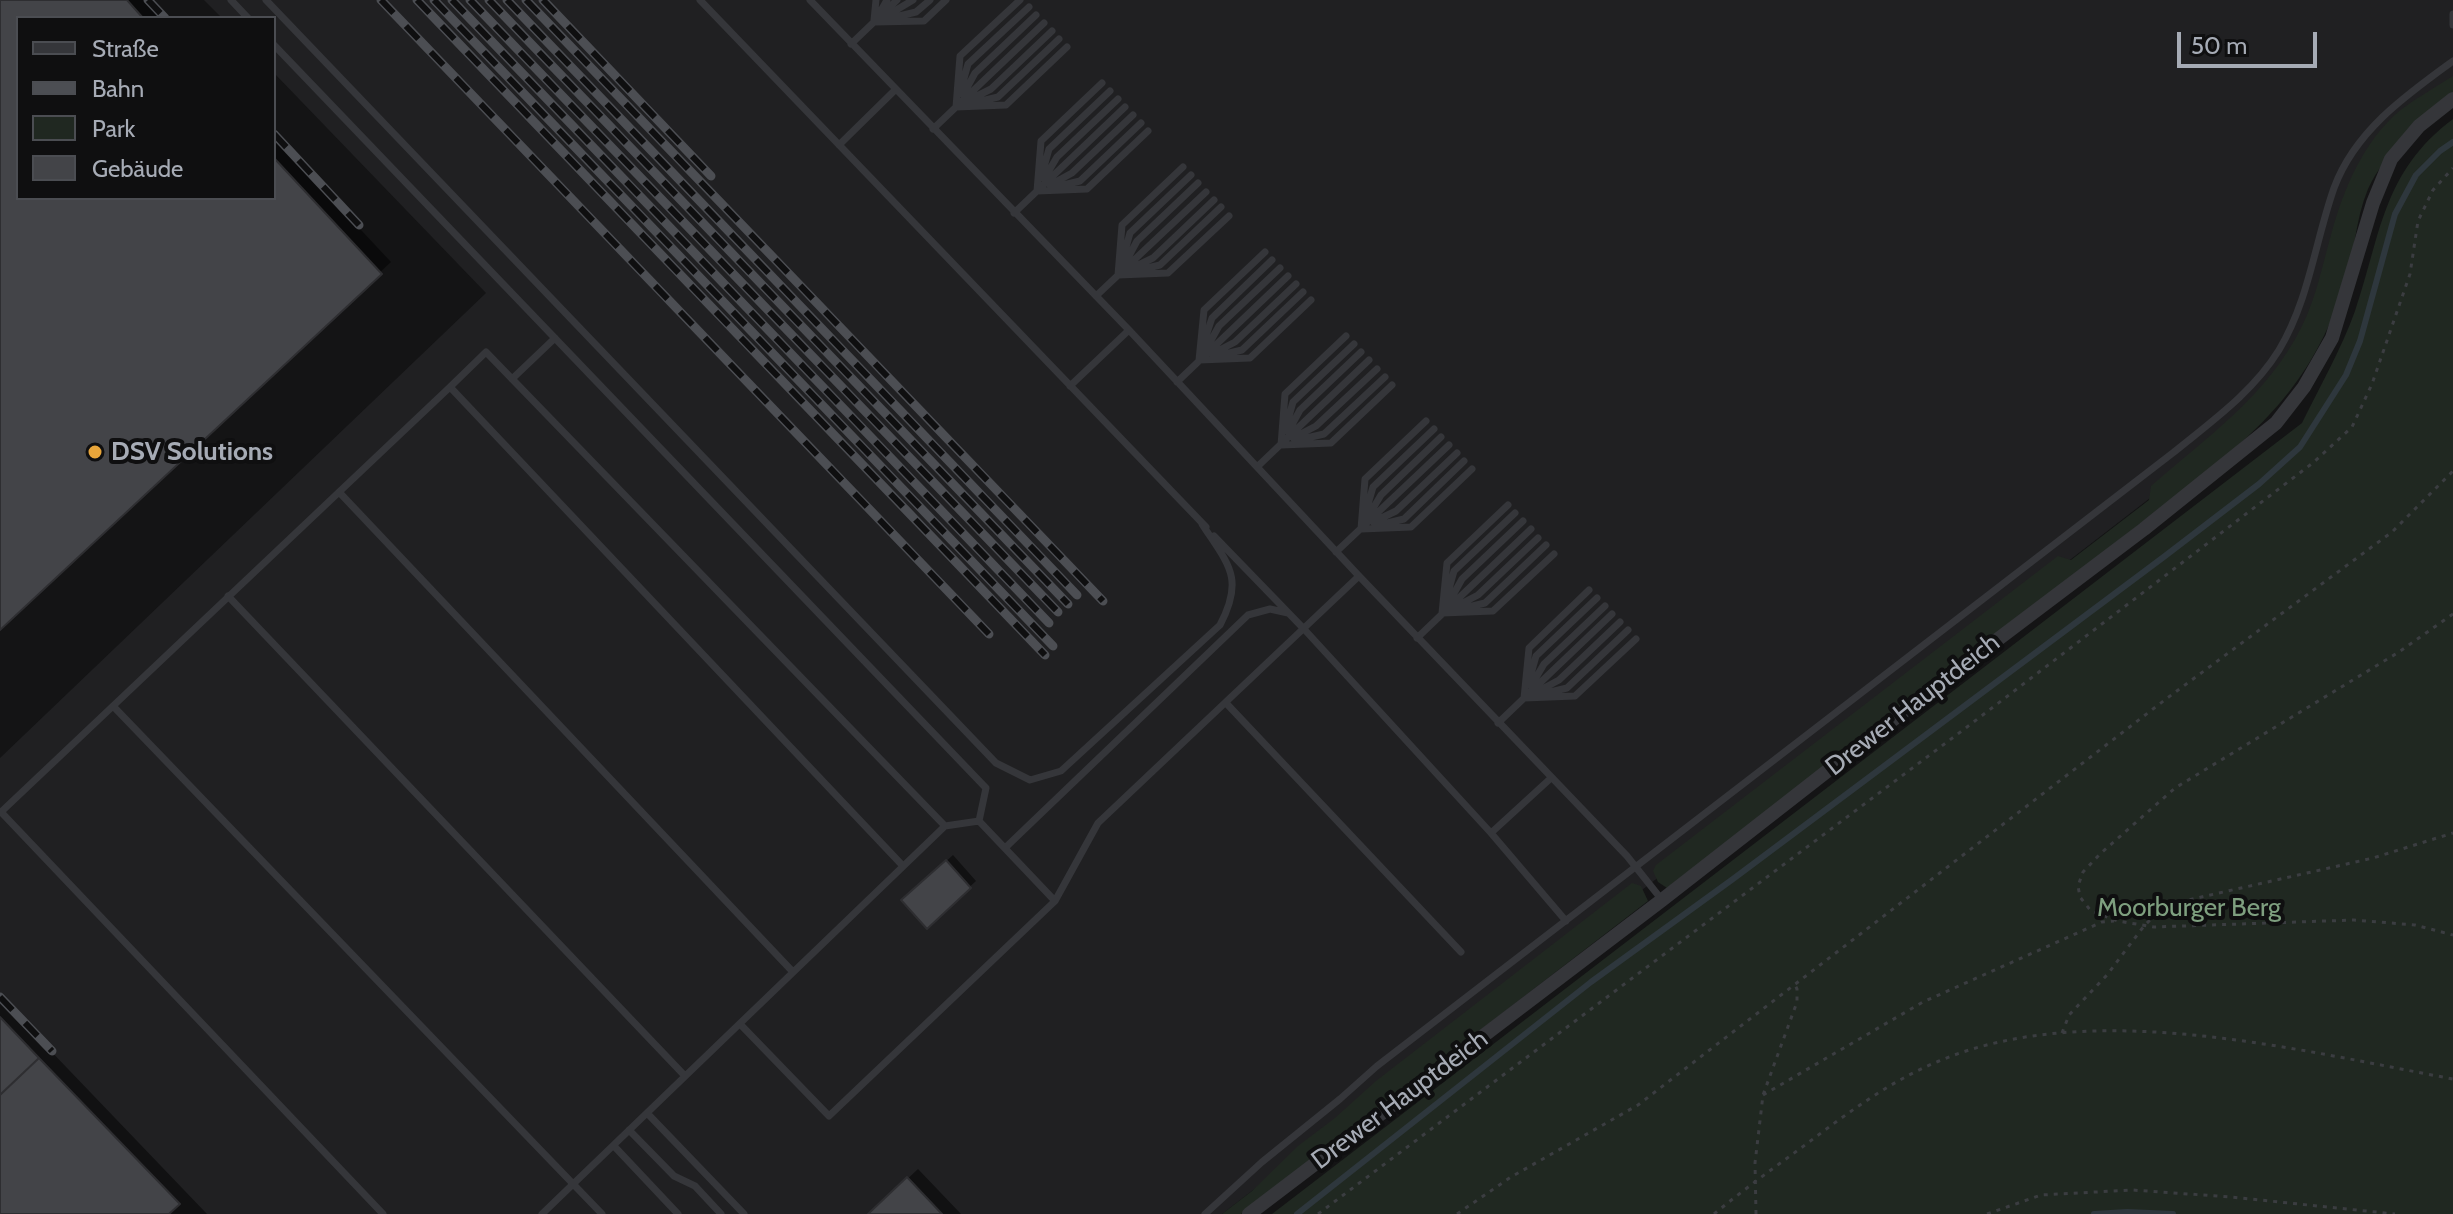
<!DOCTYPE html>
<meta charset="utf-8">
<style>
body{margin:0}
#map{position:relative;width:2453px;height:1214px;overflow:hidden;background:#141415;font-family:Cabin,sans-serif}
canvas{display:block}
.legend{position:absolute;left:16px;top:16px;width:260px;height:184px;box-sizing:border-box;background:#0f0f10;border:2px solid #4b4d52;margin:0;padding:10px 14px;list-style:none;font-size:24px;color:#a6abb5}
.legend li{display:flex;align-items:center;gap:16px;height:40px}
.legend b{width:40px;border:2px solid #4b4d52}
.scale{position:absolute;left:2177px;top:32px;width:140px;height:36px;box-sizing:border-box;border:4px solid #a6abb5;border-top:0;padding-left:10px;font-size:24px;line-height:28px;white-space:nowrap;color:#a6abb5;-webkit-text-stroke:6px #0f0f10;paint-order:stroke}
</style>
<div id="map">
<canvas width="2453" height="1214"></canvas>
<ul class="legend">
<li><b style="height:10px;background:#35363a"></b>Straße</li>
<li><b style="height:10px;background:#4c4e53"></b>Bahn</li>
<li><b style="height:22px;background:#202821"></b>Park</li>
<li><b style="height:22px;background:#434448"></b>Gebäude</li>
</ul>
<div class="scale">50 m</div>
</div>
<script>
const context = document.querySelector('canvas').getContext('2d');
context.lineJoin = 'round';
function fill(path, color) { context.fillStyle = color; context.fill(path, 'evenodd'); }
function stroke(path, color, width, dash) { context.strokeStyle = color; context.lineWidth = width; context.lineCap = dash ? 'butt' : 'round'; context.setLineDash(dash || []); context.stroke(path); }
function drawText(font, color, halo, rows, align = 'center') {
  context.font = font + ' Cabin,sans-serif'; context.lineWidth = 8; context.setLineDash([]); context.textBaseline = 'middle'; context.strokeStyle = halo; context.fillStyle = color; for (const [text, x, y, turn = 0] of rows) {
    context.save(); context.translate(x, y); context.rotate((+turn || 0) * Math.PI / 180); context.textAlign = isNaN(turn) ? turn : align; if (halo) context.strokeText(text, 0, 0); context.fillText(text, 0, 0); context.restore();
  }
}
const built = new Path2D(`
 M204,0H2453V79L2379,149L2303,351L2211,451L1222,1214H0V758L486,293L274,73V18H222Z`);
const green = new Path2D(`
 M2453,76V92C2424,121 2385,151 2368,189C2355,220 2355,253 2345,284C2315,373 2275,416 2205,474L1667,888L1658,882L1653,871L1656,865L2058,556L2071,560L2149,500L2151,486C2207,437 2267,396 2301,328C2316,299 2322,266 2331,235C2343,190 2364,139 2402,109C2418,97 2436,87 2453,76Z
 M2453,119V1214H1272L2302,423C2320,386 2341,350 2355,311C2381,235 2382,172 2453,119Z
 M1632,883L1641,886L1648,901L1241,1214H1222L1252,1191L1298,1146L1335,1118L1376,1081Z`);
const shadow = new Path2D(`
 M0,0H146L163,18H18V198H274V137L391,262L0,627Z
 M953,855L976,881L927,926L904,900Z
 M0,998L207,1214H0Z
 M918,1169L961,1214H870Z`);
const stream = new Path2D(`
 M1297,1214L1591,982L1733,879L2165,556L2259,484L2300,447L2346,375L2360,341L2395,214L2416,175L2440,151L2453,142
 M2094,1214L2127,1212L2173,1214`);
const building = new Path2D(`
 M0,0H127L143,18H18V198H274V158L382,274L0,630Z
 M946,860L971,888L927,929L901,900Z
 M0,1017L39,1058L0,1095Z
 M39,1058L180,1204L169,1214H0V1095Z
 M907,1177L942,1214H868Z`);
const path = new Path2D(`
 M2453,614L2399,652L2175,788L2100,854L2083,872L2078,886L2080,897L2091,911L2118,921L2154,927L2354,920L2415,925L2453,935
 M2062,1033L2069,1015L2107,975L2144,926L2158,912L2175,903L2373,858L2453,833
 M1763,1095L1923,1002L2102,922L2114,921
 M1318,1214L1967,727L2314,462L2352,427L2372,384L2410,274L2418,221L2433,190L2453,168
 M1457,1214L1511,1177L1638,1105L2166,699L2392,532L2453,471
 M1714,1214C1742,1191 1772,1169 1801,1148C1845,1115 1888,1082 1939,1061C2091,997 2297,1050 2453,1079
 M1756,1214L1755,1163L1763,1095L1797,1002V989L1794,983
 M1987,1214L2041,1195L2132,1190L2231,1197L2395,1214`);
const lane = new Path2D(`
 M231,0L248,18
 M266,0L996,763L1030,780L1061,771L1220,625C1245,578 1228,564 1202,524
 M700,0L1206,527
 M810,0L1129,330L1359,576L1627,856L1662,900
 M879,14L887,0
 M2453,14V25
 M883,18L913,0
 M891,18L916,12L930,0
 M874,20L876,0
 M874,22L924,21L946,0
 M851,44L897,0
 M274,45L986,788L979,821
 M961,89L968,64L1029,7
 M963,95L975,73L1036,15
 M965,102L991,89L1052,31
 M973,103L998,97L1059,39
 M956,107L1006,105L1067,47
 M956,107L960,56L1020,0
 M933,129L1044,23
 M839,145L895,90
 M1042,174L1049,149L1110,91
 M1044,179L1057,157L1118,99
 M1050,185L1072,173L1133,115
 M1055,187L1080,181L1141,123
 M1037,191L1041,141L1102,83
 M1037,191L1087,189L1148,131
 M1014,213L1125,107
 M1123,258L1130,233L1191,175
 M1123,267L1137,241L1198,183
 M1130,269L1153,258L1214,200
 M1135,271L1160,265L1221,207
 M1118,275L1168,273L1229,216
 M1118,275L1122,225L1183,167
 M1096,296L1206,192
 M1204,342L1212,318L1272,260
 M1205,351L1219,326L1280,268
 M1212,354L1235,342L1296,284
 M1217,356L1242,350L1303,292
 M1199,360L1204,310L1265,252
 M1199,360L1250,358L1311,300
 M512,379L555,338
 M1177,382L1288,276
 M1070,386L1129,330
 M450,387L486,352L945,826L542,1214
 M1286,427L1293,402L1354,344
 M1288,432L1300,410L1361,352
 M1293,438L1316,426L1377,369
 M1298,440L1324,434L1385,377
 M1281,445L1285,394L1346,336
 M1281,445L1331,443L1392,385
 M1257,467L1369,360
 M339,492L793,972
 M1366,511L1373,487L1434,429
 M1366,520L1381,495L1441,437
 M1373,522L1396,511L1457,453
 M1379,525L1404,519L1464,461
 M1361,529L1365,479L1426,421
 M1361,529L1411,527L1472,469
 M1214,536L1304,629L1491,833L1566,921
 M1336,552L1449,445
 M228,596L685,1076
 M1447,596L1454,571L1515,513
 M1448,604L1462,579L1523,521
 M1455,607L1478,595L1538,538
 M1460,609L1485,603L1546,545
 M1442,613L1447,563L1508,505
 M1442,613L1493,611L1554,554
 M1417,638L1531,529
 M1529,681L1536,656L1597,598
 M1531,686L1544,664L1605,606
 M1533,694L1559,680L1620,622
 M1542,694L1567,688L1628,630
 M1524,698L1529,648L1589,590
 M1524,698L1575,696L1636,639
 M1226,703L1461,952
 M113,706L602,1214
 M1498,723L1612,614
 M945,826L979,821L1055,901
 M1491,833L1551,778
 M1005,848L1248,615L1270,609L1288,613
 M740,1024L829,1116L1055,901L1098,823L1359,576
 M647,1113L744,1214
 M629,1130L674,1176L695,1186L721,1214
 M614,1146L678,1214
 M383,1214L1,812L450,387L903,866
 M1205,1214L1262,1162L1340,1099L1377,1066L2174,452C2212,421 2253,392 2279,350C2309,300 2315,242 2334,188C2355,131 2406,95 2453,61`);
const street = new Path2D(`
 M1249,1214L1662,900L1940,683L2144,529L2276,423L2304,387L2332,338L2373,203L2391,159L2419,126L2453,99`);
const rail = new Path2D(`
 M148,0L165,18
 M381,0L989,634
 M417,0L1045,655
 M434,0L1053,646
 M452,0L1049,623
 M470,0L1058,612
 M489,0L1068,604
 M507,0L1077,595
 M526,0L1103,601
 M543,0L711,176
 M274,134L359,225
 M0,997L52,1051`);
const markers = [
 [95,452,8,"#e8a53a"]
];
const poiNames = [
 ["DSV Solutions",111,452]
];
const streetNames = [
 ["Drewer Hauptdeich",1913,705,-38],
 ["Drewer Hauptdeich",1400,1100,-37]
];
const parkNames = [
 ["Moorburger Berg",2189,908]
];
fill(built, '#202022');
fill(green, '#202821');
fill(shadow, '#0007');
stroke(stream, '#2e373d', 6);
fill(building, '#434448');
stroke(building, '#2e2e31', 2);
stroke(path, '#3b3d41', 3, [4, 6]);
stroke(lane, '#35363a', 7);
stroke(street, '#35363a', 14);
stroke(rail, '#4c4e53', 9);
stroke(rail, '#0f0f10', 6, [18]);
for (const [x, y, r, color] of markers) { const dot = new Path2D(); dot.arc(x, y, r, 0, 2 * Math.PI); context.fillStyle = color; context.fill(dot); stroke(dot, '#0f0f10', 3); }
drawText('bold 26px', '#a6abb5', '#0f0f10', poiNames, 'left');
drawText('26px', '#a6abb5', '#0f0f10', streetNames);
drawText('26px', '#7e9f7f', '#0f0f10', parkNames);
</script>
